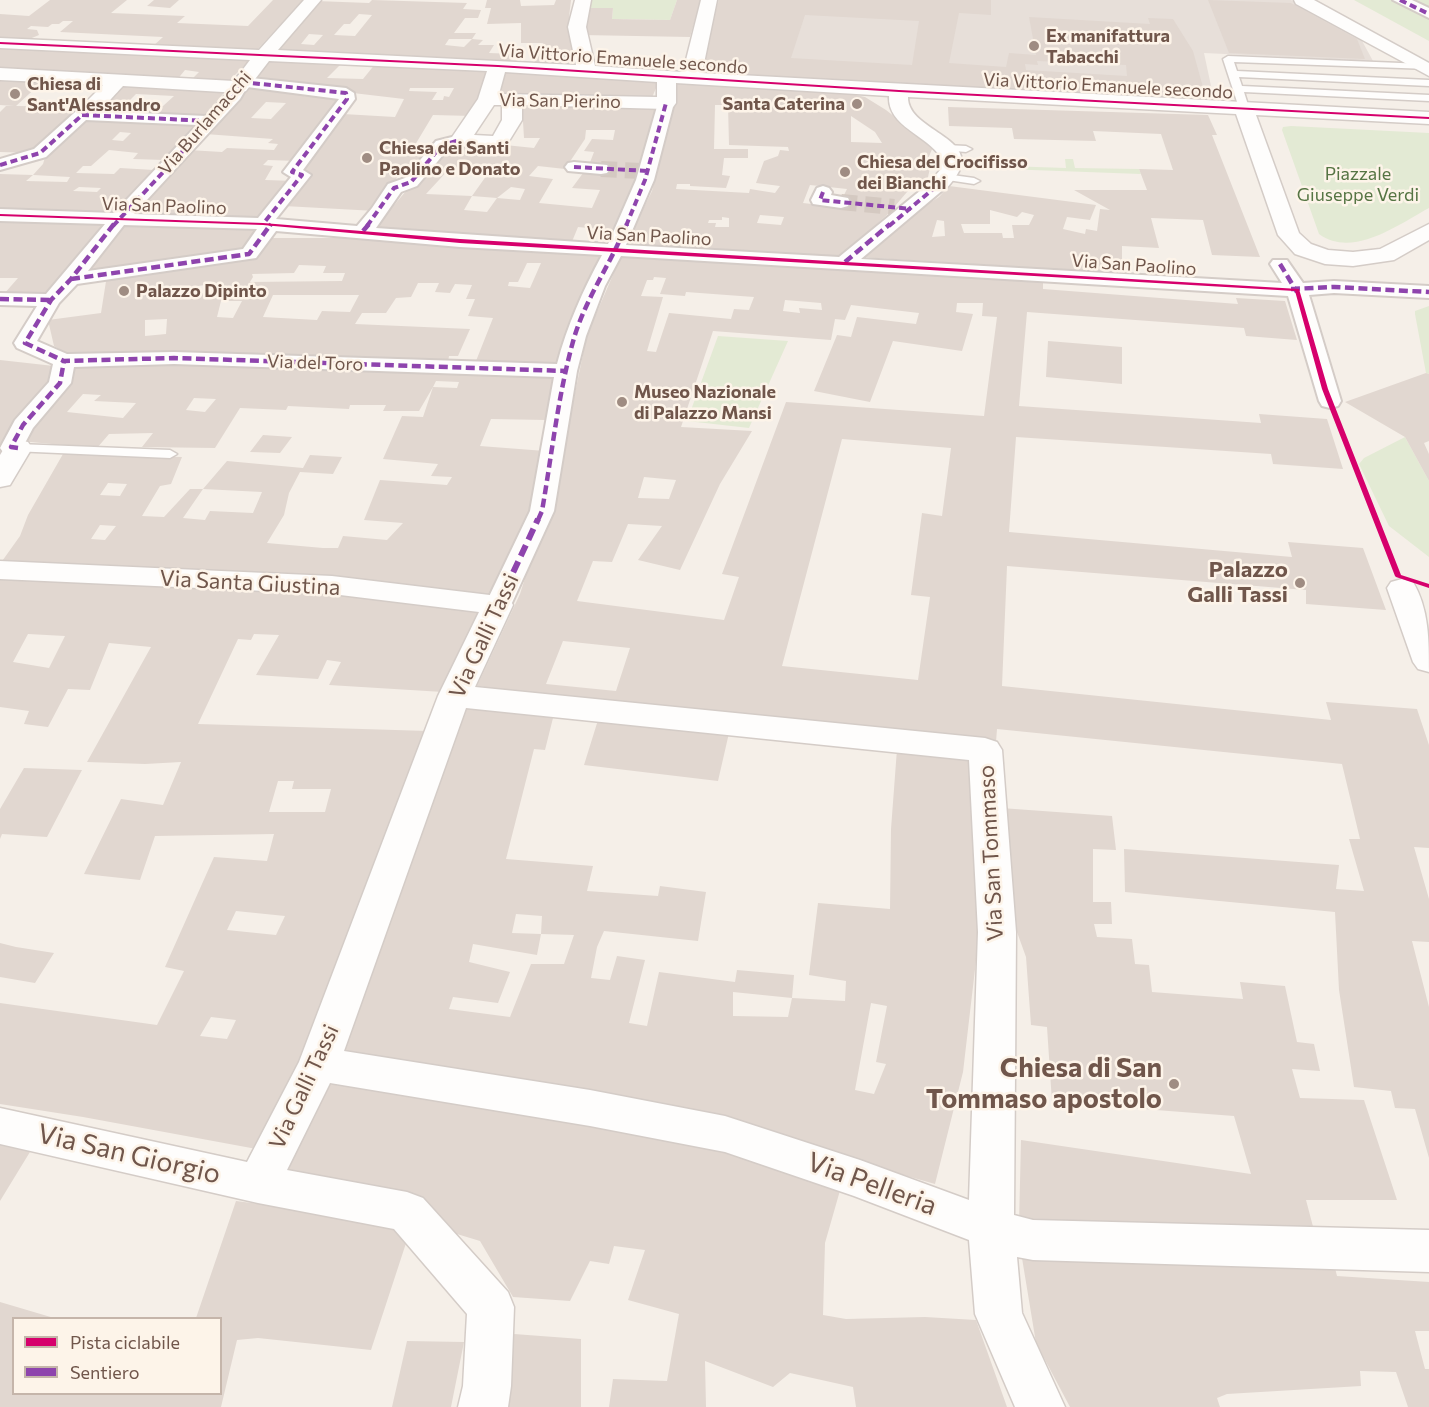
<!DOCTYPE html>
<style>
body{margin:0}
#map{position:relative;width:1429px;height:1407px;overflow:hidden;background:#f5efe8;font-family:Commissioner,sans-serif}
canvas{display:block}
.legend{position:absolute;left:12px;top:1317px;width:210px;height:78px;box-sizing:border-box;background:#fdf4e9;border:2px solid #c5b5aa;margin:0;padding:8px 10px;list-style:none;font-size:18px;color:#70564b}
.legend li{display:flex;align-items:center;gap:12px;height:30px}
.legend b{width:30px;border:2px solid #c5b5aa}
</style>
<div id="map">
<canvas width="1429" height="1407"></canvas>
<ul class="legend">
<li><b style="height:8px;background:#d6006c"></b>Pista ciclabile</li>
<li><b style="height:8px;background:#8e44ad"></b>Sentiero</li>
</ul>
</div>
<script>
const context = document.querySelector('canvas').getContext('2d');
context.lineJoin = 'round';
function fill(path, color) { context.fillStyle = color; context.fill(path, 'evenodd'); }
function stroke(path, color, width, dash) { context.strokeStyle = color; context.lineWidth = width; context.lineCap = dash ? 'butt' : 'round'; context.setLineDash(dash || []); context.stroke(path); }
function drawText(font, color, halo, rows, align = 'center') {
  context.font = font + ' Commissioner,sans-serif'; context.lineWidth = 5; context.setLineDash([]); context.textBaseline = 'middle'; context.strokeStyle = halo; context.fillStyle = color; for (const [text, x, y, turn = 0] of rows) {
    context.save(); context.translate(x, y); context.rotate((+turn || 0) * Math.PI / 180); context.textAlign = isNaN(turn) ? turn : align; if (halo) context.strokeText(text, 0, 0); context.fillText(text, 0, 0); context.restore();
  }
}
const industrial = new Path2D(`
 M716,0H1291L1361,39L1373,61L1204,53L1214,100L695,74Z`);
const green = new Path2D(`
 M592,0H677L670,20L612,19L613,8H588Z
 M1354,0H1429V41Z
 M1291,126L1429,133V208C1399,224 1353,259 1319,234L1282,130L1283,127Z
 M994,157H1004L1006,166L1066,168L1065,159H1073L1075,168L1139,169L1141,174L977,168V163L995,164Z
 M1429,306V374L1426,373L1415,314V311Z
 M718,336L788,341L749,428L687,421Z
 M1405,437L1429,481V557L1389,526L1359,464L1364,458Z`);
const building = new Path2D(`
 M50,0H127L111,13L185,16L177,23L248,26L273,0H303L256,51L152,47L163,37L60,32L73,21H63L59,24H52L48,27L31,26L27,29L37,30L39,35L27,40L0,38V14L29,16Z
 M154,0H179L170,8L147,6Z
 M372,0L467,3L463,9L481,10L478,18H465L454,33H476L472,39H449L445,45L464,47L472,39L483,40L478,45H494L489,53L515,54L509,63L270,52L316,1L369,3ZM359,14L372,15L355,36L334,35L344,24H350ZM309,34L323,35L314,45L301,44Z
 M487,0H520L521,6L554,5L556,0H571L569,17L578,44L577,67L533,64L543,43H521V23L487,24L491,8H485Z
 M677,0H701L690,37L582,35L588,8H613L612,19L670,20Z
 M719,0H991V15L959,13L949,63L1006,67L1009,53L1036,55L1029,17L1150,24L1148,18L1173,19L1193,51L1206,98L698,73ZM805,15L919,21L912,65L791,58ZM1037,61L1126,65L1127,76L1026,70L1025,64L1038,65Z
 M1208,0L1291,3L1357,39L1365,59L1229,53Z
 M0,46L251,59L227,83L190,81L199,72L185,70L176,81L0,68Z
 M271,59L343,62L327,78L363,79L376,63L489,69L473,116L433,115L415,145L432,146L413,176H398L376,211L284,206L309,172L300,171L343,114L395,117L404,99L251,81ZM410,88H454L449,97L444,96L443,100H432L437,92L409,91Z
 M504,70L659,81L651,100L500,97Z
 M0,81L42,82L16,106L85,107L33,153L0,152V112L6,106H14L0,105Z
 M674,81L847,93L865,97L886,110L933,147L924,168H930L926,186L913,185L889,213L841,257L625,245L652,191L671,112ZM715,105H728L729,145L788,147L789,151L780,150L778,156L764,161L756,183L780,186L775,193L750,189L749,193L676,189L677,184H690V186L726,188L730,176L722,175L724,158H748V149H714ZM851,116L875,132L882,143L851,142ZM810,185L847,189L838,207L803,203ZM760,215L784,217L781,225L757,223ZM722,217L729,218V227H715L716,223H708L709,220H722Z
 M127,83L228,88L202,119L96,114ZM136,94L174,96L163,106L125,105Z
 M249,84L309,91L303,96L317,97L321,91L343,94L324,118L298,161L268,160L263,165L273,166L265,180L296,181L283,195L275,196L256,220L126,218L188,150L222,152L227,148L274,150L278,144L268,143L273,139L205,134ZM266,102L286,103L271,119L251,118Z
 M522,105H659L656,124L618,231L578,227L571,244L373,230L445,145L482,148L486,143L534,148L540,138H524ZM586,130H615L613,140L592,139L584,151L594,152L589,165L572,188L600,190L592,208L539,203L553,179L529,176L538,166L565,169L585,139ZM485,165L516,168L514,175L489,172L472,196L497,198L511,187L525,189L520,200L497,198L487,212L464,210L472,196L426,194L451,167L481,170Z
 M948,107L1208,115L1217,135H1212L1260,257L1212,255L1203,220L1151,218L1159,248L1122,246V273L859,257L912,214L939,197L949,186L1096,205L1090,220L1067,217L1063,229L1085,234L1086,229L1097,231L1100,209L1110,210L1074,190H1147L1139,169L1173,170L1161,134L1093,131L1096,141L1014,139L1012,128L949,126ZM990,210L1017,217L1022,212L1034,215L1029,225H1012L1014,238H1003L1002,233H964L961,224H990ZM937,220L944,221L945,236L932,237Z
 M82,119L198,123L164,160L133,159L138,153L109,150L91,166H83L76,173L114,174L120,168L154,170L111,217L0,212V174L33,175L43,164L46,154ZM120,132L131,133L123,141L112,140ZM33,175L70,177L67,182L26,181ZM79,187L101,188L97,192L73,191Z
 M0,217L114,220L48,296L4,294L18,278H0Z
 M121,222L264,226L250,248L81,274Z
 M265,238H362L420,244L606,253L562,366L476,361L493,318L468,316L475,299H466L472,285L455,284L450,293L435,292L439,283H418L411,297L396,298L386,313H362L355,324L470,329L458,356H449L448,362L70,356L54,346L48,320L101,313L107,275L245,260ZM527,263H541L530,288L508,286L509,282H518ZM299,265L326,266L323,273H345L342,281L250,282L253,277L252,274L294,273ZM205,285L207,293L167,294L169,290ZM273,295H359L350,312L322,311L317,320L263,317ZM221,301H242L233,318L217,317ZM167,319L166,334L145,336V320Z
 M622,254L1043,280V289L1238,304L1236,298L1285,301L1297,340L1246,336L1244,328L1027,312L1019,406L1261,423L1259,414L1327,419L1343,469L1273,464L1271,454L1016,437L1009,532L1292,557L1288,542L1363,548L1386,610L1306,604V590L1007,566L1002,686L1331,720L1326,702L1417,709L1429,745V848L1414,847L1429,899V942L1412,941L1429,1007V1158L1415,1109L1395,1108L1391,1091L1354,1087L1339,990L1335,912L1125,892L1124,849L1339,865L1336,889L1364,891L1349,839H1360L1342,764L997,729L996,742L816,724L810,729L477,686L520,594L559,470L587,335ZM654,277L666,278L660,294L685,296L686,292L754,297L749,310L734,309L731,319L669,313L656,352L647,351L663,297L641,296L647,280H653ZM785,300L821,303L822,310L799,308L800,313L783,311ZM957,303H983L982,316L997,317L984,416L786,402L722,574L739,577L724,620L577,601L593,561L612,562L628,524L662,526L638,560L680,570L720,484L752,431L681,427L713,331L831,340L835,319L845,320L851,305L919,313L916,324L857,317L851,337L837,335L814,391L870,402L893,341L962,351L973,314L956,312ZM842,439L951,448L942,516L922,513L911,595L930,597L918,680L782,666ZM644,477L676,480L669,499L638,498ZM563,641L630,648L616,691L546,684Z
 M1048,341L1122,347V384L1046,377Z
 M0,360L54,366L46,389L0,444Z
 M159,361L557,378L546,420L491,419L480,446L545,451L527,521L493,599L0,564L20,536L28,515L63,454L182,457L171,484L160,486L142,516L164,517L190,489H203L227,461L303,468L310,455L342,457L333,474L300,472L289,493L284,515L267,543L323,548H338L343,536L387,540L403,523L364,520L380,480L447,485L452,477L431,476L438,464L383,459L402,416L423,417L433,387L419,411H383L386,405H350L349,409L288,406L286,410L240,408L215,448L142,447L153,433L109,434L97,448L19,441L74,364ZM436,381L459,382L457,388L433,387ZM83,394L101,395L94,401L136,403L123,418L67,412ZM194,398L216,399L205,412L186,410ZM108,483L127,484L120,496L100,495ZM203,489L262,492L253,513L210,511L205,520L183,518ZM100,525L116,526L105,540L91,539Z
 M1426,373L1429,374V441L1424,443L1429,454V481L1405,437L1345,402Z
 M263,435L292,437L280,453L250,452Z
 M0,578L351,592L484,610L443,692L329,685L341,662L327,660L318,679L256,675L279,635L254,634L251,640L238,639L198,724L428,731L303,1068L262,1150L83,1117L0,1104V1003L157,1025L184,971L165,967L214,857L267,861L274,834L155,836L140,880L84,874L121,799L163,805L181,762L145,764L87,762L151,647L109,643L90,690L68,689L48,727L24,724L29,711L0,707ZM28,634L65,636L49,668L13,662ZM278,781H294L292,789H331L325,812H269ZM236,911L285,916L276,935L227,930ZM211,1017L236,1020L227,1039L200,1036Z
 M459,702L554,714L545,750L534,749L506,859L593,866L587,891L658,896L660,886L706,892L698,941L604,931L597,947L591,978L610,980L617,956L645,960L629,1023L647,1026L659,972L735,982L737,970L794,975L792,998L845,1001L846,981L809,975L818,903L890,909L891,829L897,749L976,756L981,918L963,1072L935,1184L837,1156L332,1059ZM516,914L542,916L541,934L574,935L564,964H531L510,1017L449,1009L453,997L498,1003L510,972L469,962L473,944L537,955L541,934L512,933ZM733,992L792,998L788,1017L733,1016ZM871,1003L887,1006L876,1062L886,1064L874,1094L855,1090Z
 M598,720L729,733L718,781L584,765Z
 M24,768L82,770L47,837L2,834L0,839V809Z
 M1001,808L1112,816L1116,850L1093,849V902H1111L1112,924H1094L1097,937L1132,939L1135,964L1149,965L1152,992L1243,999L1240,982L1285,986L1297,1042L1314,1044L1320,1071L1292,1069L1300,1098L1364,1100L1397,1200H1306L1316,1238L1019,1225L1021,1140L1251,1174L1234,1116L1052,1102L1047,1027L1031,1025L1026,957L1013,921Z
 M0,943L16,947L54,953L35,983L0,977Z
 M321,1083L599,1120L843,1180L825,1243L823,1315L846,1319L925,1317L976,1320L1007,1407H856L853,1387L790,1373L773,1387L705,1361L706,1407H609L613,1379L667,1381L679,1314L628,1300L645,1250L614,1246L609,1264L590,1261L570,1301L513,1297L480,1241L279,1180Z
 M0,1141L33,1147L0,1201Z
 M236,1201L314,1211L410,1231L371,1350L258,1338L237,1340L221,1407H0V1302L54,1318H14V1394H220V1318H196Z
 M1021,1252L1332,1256L1337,1276L1429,1282V1331H1415L1425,1369H1429V1407H1408L1396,1372L1360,1371L1361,1386L1227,1394L1217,1398L1220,1407H1070L1036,1343Z
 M514,1334L581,1339V1407H503Z
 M407,1341L464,1342L451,1407H392Z`);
const pedestrianTunnel = new Path2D(`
 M601,169L641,171
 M841,202L894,207`);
const pathFar1 = new Path2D(`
 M1341,429L1377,520`);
const path = new Path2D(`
 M1376,519L1392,559`);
const service = new Path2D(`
 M1228,56L1425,64L1429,66V69L1234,62L1237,71L1429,80V86L1239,77L1242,86L1429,95V101L1244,92L1249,108L1244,111L1239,108L1223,59Z
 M946,145L966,146L972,149L966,152L942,150L940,148Z
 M945,174L974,178L980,181L974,184L941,179V175Z
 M18,444L170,450L177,454L170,458L13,451L11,448L13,445Z`);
const pedestrian = new Path2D(`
 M1393,0H1412L1429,8V18Z
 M242,77L346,88L354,93L355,99L303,170L311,175L276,219L357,226L372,208L388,184L405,178L436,141L460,135L466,136L469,140L466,144L448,149L417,186L401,192L376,228L608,244L636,180L658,103L666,98L674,103L654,180L626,245L839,257L932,181H944L947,185L944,189L861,259L1282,283L1270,264L1273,260H1287L1303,283L1334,281L1429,286V298L1334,293L1309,295L1341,401L1338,406L1330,408L1322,406L1319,401L1288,296L621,256L605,286L586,336L577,371L554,511L511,605L507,611L498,613L489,611L485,605L530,511L554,377L174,364L74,367L71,383L33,428L25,443L30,448L26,453L18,455L3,452L0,448L15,420L49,382L53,364L17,348L14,343L37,306L0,305V293L46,294L105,224L0,221V209L114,213L197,125L86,120L46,157L0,170V159L34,149L84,104H96L98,108L97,111L206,116L227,94L236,79ZM247,87L339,99L283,172L291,177L258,218L134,214L240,99ZM124,225L257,229L243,249L88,271ZM276,231L460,247L602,255C583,290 567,326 557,364L174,352L67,354L37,341L59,303L77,284L256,258Z
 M574,162L607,165L610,169L607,173L601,174L568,171L565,167L568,163Z
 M823,186L829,188L832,192L831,195L848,198L850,202L848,206L841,208L813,204L811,200L817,188Z`);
const minor = new Path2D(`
 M304,0H321L278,50L576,65L568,27L575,0H591L586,27L595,66L683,72L701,0H717L702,73L1429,112V124L1256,115L1299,233L1311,244L1328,250L1353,252L1380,249L1429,224V240L1394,260L1353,266L1325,264L1295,254L1278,235L1236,114L908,97C907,133 991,138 951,183C945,191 940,192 931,189L927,185L941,169V158C928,135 887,127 889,96L676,83V103L673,107L666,109L522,105V120L506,146C491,150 468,148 453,144L450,140L478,99L487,71L269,61L246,91L239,93L123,86C112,97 100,116 83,112L80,108L103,85L0,80V68L234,81L250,60L0,48V38L259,50ZM505,72L657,82V97L499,94ZM494,105H502V120L493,136L474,135Z
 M1294,0H1314L1429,63V76L1296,4Z
 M18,440L28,442L32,448L10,485L0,487V455L8,442Z
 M0,561L332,576L498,596L509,598L513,605L475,687L985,738L997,742L1002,750L1016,932L1014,1215L1033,1220L1429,1230V1272L1033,1260L1017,1257L1022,1313L1065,1407H1015L975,1314L969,1240L854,1196L725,1152L590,1126L330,1083L287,1170L407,1192L423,1198L508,1292L514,1307L511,1386L508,1407H458L463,1386L467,1314L394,1229L258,1203L0,1144V1108L247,1162L299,1062L438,696L479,612L332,594L0,579ZM466,708L969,760L978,932L969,1200L860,1160L725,1116L590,1090L344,1051Z
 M1402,579L1413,582C1429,609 1429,640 1429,672L1418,669L1413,662L1387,588L1391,582Z`);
const quietFar2 = new Path2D(`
 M1400,0L1429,14
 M242,82L346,93L347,99L292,172L302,175L263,224
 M82,115L210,121
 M0,165L40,153L90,108
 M574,167L648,171
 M823,192L820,200L911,209
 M113,226L234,96L239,87
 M270,226L271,224
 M367,226L394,188L411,182L442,145L460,140
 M626,226L645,180L666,103
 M889,226L938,185`);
const quietFar1 = new Path2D(`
 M114,224L71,279L51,300L25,343L64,361L174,358L566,371
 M363,231L369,224
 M845,262L890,224
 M1280,264L1297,292
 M71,279L249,254L271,224
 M1291,289L1334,287L1429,292
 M0,299L51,300
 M18,448L11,447L23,425L60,383L64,361
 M538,520L542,511C552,454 558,394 574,338C586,298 611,263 627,224`);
const quiet = new Path2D(`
 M498,605L538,519`);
const cycleway = new Path2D(`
 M0,42L498,65L899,90L1429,117V119L899,92L498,67L0,44Z
 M0,214L263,223L460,239L1299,289L1328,389L1401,575L1429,584V588L1396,577L1395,576L1322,389L1295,291L460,243L263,225L0,216Z`);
const markers = [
 [1034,46,6,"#9f8c82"],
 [15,94,6,"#9f8c82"],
 [857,104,6,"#9f8c82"],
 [367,158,6,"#9f8c82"],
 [845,172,6,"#9f8c82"],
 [124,291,6,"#9f8c82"],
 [622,402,6,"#9f8c82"],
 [1300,583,6,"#9f8c82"],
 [1174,1084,6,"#9f8c82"]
];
const farPoinames = [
 ["Ex manifattura",1046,36],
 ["Tabacchi",1046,57],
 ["Chiesa di",27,84],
 ["Sant'Alessandro",27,105],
 ["Santa Caterina",845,104,"right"],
 ["Chiesa dei Santi",379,148],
 ["Paolino e Donato",379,169],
 ["Chiesa del Crocifisso",857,162],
 ["dei Bianchi",857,183],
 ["Palazzo Dipinto",136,291],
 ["Museo Nazionale",634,392],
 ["di Palazzo Mansi",634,413]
];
const farStreetnames = [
 ["Via Vittorio Emanuele secondo",623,59,4],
 ["Via Vittorio Emanuele secondo",1108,86,3],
 ["Via San Pierino",560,101,1],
 ["Via Burlamacchi",205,123,-49],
 ["Via San Paolino",164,206,2],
 ["Via San Paolino",649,236,3],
 ["Via San Paolino",1134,265,4],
 ["Via del Toro",315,363,2]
];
const farParknames = [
 ["Piazzale",1358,174],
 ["Giuseppe Verdi",1358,195]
];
const poiNames = [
 ["Palazzo",1288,570],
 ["Galli Tassi",1288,595]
];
const streetNames = [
 ["Via Santa Giustina",250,583,3],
 ["Via Galli Tassi",484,636,-65],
 ["Via San Tommaso",991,853,-93],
 ["Via Galli Tassi",304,1087,-65]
];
const nearPoinames = [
 ["Chiesa di San",1162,1068],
 ["Tommaso apostolo",1162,1099]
];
const nearStreetnames = [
 ["Via San Giorgio",129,1154,13],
 ["Via Pelleria",872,1184,20]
];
fill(industrial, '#e7dfd9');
fill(green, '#e3ead4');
fill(building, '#e1d7d0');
stroke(pedestrianTunnel, '#d4c9c1', 16, [16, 8]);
stroke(service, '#d4ccc7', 3);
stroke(pedestrian, '#d4ccc7', 4);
stroke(minor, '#d4ccc7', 3);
stroke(pathFar1, '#d6ceca', 3, [1.5, 4]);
stroke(path, '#d6ceca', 4, [1.5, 4.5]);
fill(service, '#fefdfc');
fill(pedestrian, '#fefdfc');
fill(minor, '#fefdfc');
stroke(quietFar2, '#8e44ad', 4, [7, 4]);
stroke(quietFar1, '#8e44ad', 4.5, [9, 4.5]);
stroke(quiet, '#8e44ad', 6, [12, 6]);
fill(cycleway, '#d6006c');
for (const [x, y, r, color] of markers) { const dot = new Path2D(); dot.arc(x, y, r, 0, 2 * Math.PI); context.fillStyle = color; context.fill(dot); stroke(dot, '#fdf4e9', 2); }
drawText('bold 18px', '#70564b', '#fdf4e9', farPoinames, 'left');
drawText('18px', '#70564b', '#fdf4e9', farStreetnames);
drawText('18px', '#567544', '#fdf4e9', farParknames);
drawText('bold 22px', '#70564b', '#fdf4e9', poiNames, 'right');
drawText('22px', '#70564b', '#fdf4e9', streetNames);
drawText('bold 27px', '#70564b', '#fdf4e9', nearPoinames, 'right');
drawText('27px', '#70564b', '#fdf4e9', nearStreetnames);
</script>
